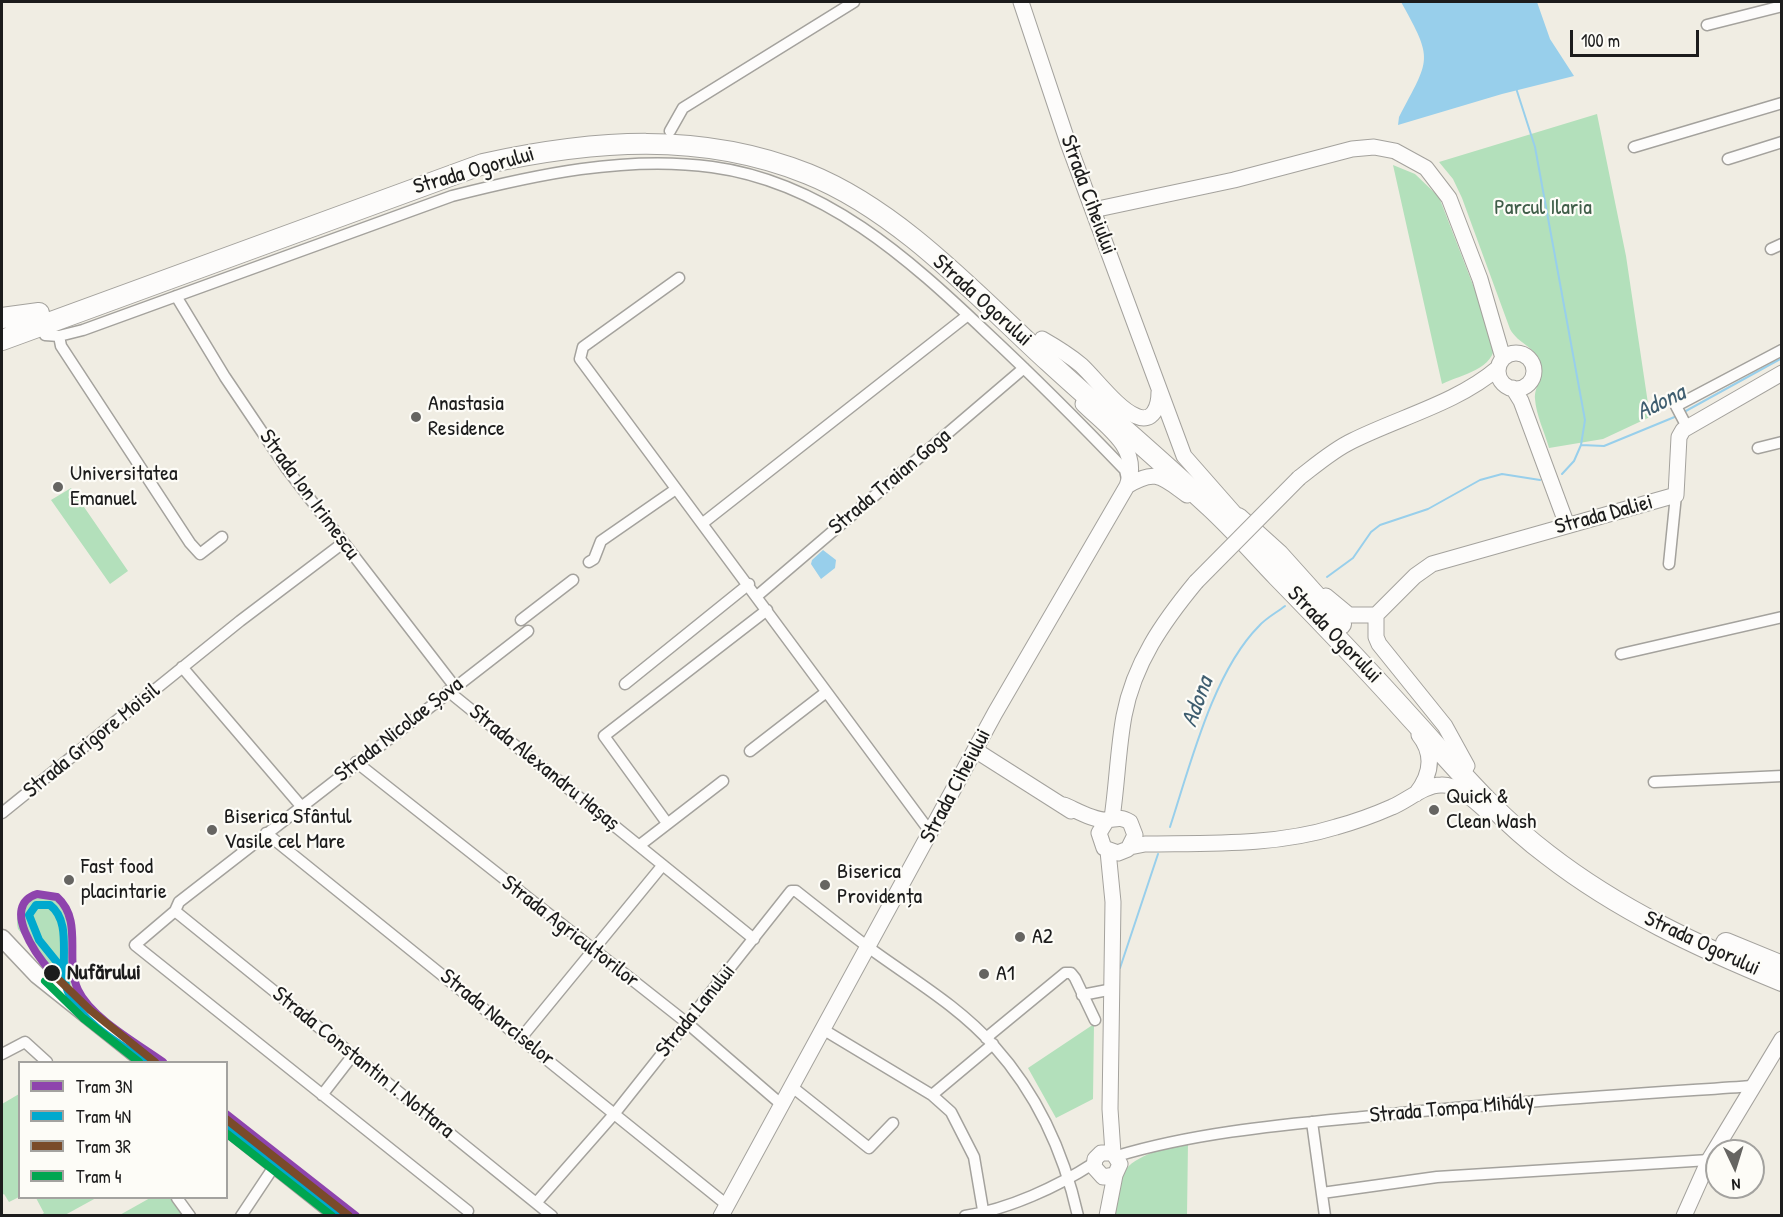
<!DOCTYPE html>
<meta charset="utf-8">
<style>
body{margin:0}
#map{position:relative;width:1783px;height:1217px;overflow:hidden;background:#f0ede3;font-family:"Patrick Hand",sans-serif}
canvas{display:block}
.frame{position:absolute;inset:0;border:3px solid #1c1c1c;pointer-events:none}
.legend{position:absolute;left:18px;top:1061px;width:210px;height:138px;box-sizing:border-box;background:#fdfcf7;border:2px solid #a3a29f;margin:0;padding:8px 10px;list-style:none;font-size:18px;color:#1c1c1c}
.legend li{display:flex;align-items:center;gap:12px;height:30px}
.legend b{width:30px;border:2px solid #a3a29f}
.north{position:absolute;left:1705px;top:1139px;width:60px;height:60px;box-sizing:border-box;background:#fdfcf7;border:2px solid #a3a29f;border-radius:50%;rotate:176deg;font-size:16px;font-weight:700;line-height:24px;text-align:center;color:#1c1c1c}
.north::after{content:'';display:block;margin:auto;width:21px;height:27px;background:#666562;clip-path:polygon(50% 0,100% 100%,50% 72%,0 100%)}
.scale{position:absolute;left:1570px;top:30px;width:129px;height:27px;box-sizing:border-box;border:3px solid #1c1c1c;border-top:0;padding-left:8px;font-size:18px;line-height:21px;white-space:nowrap;color:#1c1c1c;-webkit-text-stroke:4px #fdfcf7;paint-order:stroke}
</style>
<div id="map">
<canvas width="1783" height="1217"></canvas>
<div class="frame"></div>
<ul class="legend">
<li><b style="height:8px;background:#8e44ad"></b>Tram 3N</li>
<li><b style="height:8px;background:#00a9ce"></b>Tram 4N</li>
<li><b style="height:8px;background:#7a4b2a"></b>Tram 3R</li>
<li><b style="height:8px;background:#00a651"></b>Tram 4</li>
</ul>
<div class="north">N</div>
<div class="scale">100 m</div>
</div>
<script>
const context = document.querySelector('canvas').getContext('2d');
context.lineJoin = 'round';
function fill(path, color) { context.fillStyle = color; context.fill(path, 'evenodd'); }
function stroke(path, color, width, dash) { context.strokeStyle = color; context.lineWidth = width; context.lineCap = dash ? 'butt' : 'round'; context.setLineDash(dash || []); context.stroke(path); }
function drawText(font, color, halo, rows, align = 'center') {
  context.font = font + ' "Patrick Hand",sans-serif'; context.lineWidth = 4.5; context.setLineDash([]); context.textBaseline = 'middle'; context.strokeStyle = halo; context.fillStyle = color; for (const [text, x, y, turn = 0] of rows) {
    context.save(); context.translate(x, y); context.rotate((+turn || 0) * Math.PI / 180); context.textAlign = isNaN(turn) ? turn : align; if (halo) context.strokeText(text, 0, 0); context.fillText(text, 0, 0); context.restore();
  }
}
const green = new Path2D(`
 M1597,114L1626,256L1650,417L1603,439L1549,448C1545,433 1536,415 1535,399C1534,386 1545,376 1540,362C1536,347 1518,344 1510,329L1462,198L1453,179L1439,162Z
 M1393,165L1415,174L1439,197L1495,342C1495,370 1462,374 1442,384Z
 M71,488L128,571L110,584L51,500Z
 M39,895L56,898C81,919 63,961 73,990L55,974L18,929C14,912 23,900 39,895Z
 M1094,1024L1093,1099L1056,1118L1028,1068Z
 M19,1094V1197L9,1202L4,1194L2,1195V1104Z
 M1188,1143L1187,1215L1114,1216C1116,1203 1117,1184 1123,1173C1135,1154 1167,1148 1188,1143Z
 M36,1198H96L65,1215H41L44,1213Z
 M150,1198H177L190,1216H118Z`);
const water = new Path2D(`
 M1401,2H1537L1550,39L1574,76L1502,94L1398,125L1399,117C1430,58 1434,61 1401,2Z
 M823,550L836,560L835,568L821,579L811,564L812,560Z`);
const stream = new Path2D(`
 M1516,88L1535,147L1585,420L1581,445
 M1684,412L1782,358
 M1562,474L1574,461L1581,445L1604,446L1677,416
 M1327,577L1353,558L1371,532L1380,525L1428,509L1480,480L1502,474L1540,480
 M1170,827C1190,766 1213,672 1259,626C1266,618 1276,613 1285,606
 M1120,968L1158,854`);
const street = new Path2D(`
 M1707,25L1782,6
 M670,131L683,108L854,2
 M1634,147L1782,103
 M1728,159L1782,142
 M1771,249L1782,244
 M679,278L583,347L580,359L931,833
 M176,296L225,377L287,469L455,687
 M45,335L59,336L83,330L452,196C534,175 626,155 712,167C824,182 908,258 987,333C1034,377 1080,423 1125,470L1127,479
 M59,336L61,346L190,543L200,554L222,537
 M1687,427L1676,406L1782,350
 M1758,448L1782,442
 M703,523L968,315
 M589,562L594,559L601,541L676,489
 M1669,564L1676,495
 M757,596L1024,368
 M521,620L573,580
 M1621,654L1782,617
 M182,667L301,806
 M625,684L749,584
 M448,691L754,939
 M750,751L825,693
 M356,762L687,1023L782,1105
 M1654,782L1782,776
 M2,813L240,621L343,543
 M667,823L604,736L767,610
 M266,833L727,1205
 M640,845L723,781
 M175,911L552,1216
 M1082,995L1113,989
 M824,1030L932,1095L951,1112L974,1157L984,1216
 M521,1038L662,866
 M986,1038L1065,973H1071L1075,978L1095,1020
 M2,1054L25,1042L47,1062
 M791,1086L869,1148L893,1123
 M322,1095L353,1055
 M932,1095L993,1044
 M1312,1122L1325,1216
 M1117,1156C1197,1132 1281,1125 1363,1117C1493,1103 1623,1095 1753,1086
 M1322,1193L1437,1177L1709,1160
 M177,1198L190,1216
 M536,1203L615,1113L791,891H796C820,910 844,929 868,947C910,978 959,1006 994,1046C1037,1094 1064,1153 1078,1216
 M468,1211L135,945L175,911L179,902L528,631
 M241,1216L275,1165
 M965,1216C1009,1209 1057,1187 1094,1163`);
const secondary = new Path2D(`
 M1021,2L1068,143L1184,456L1242,522
 M1093,210L1234,180L1352,149L1374,147L1395,151L1426,168L1449,198L1480,279L1503,358
 M1042,339C1056,347 1069,355 1081,365C1096,379 1118,409 1136,416C1153,424 1159,406 1159,392
 M1498 371a18 18 0 1 1 36 0a18 18 0 1 1-36 0Z
 M1513,388L1521,401L1567,525
 M1299,478C1316,465 1333,450 1352,441C1400,417 1457,403 1498,368
 M1127,486C1156,468 1162,477 1187,495
 M1326,596L1349,615H1376L1415,576L1432,564L1676,495L1679,437L1683,430L1782,373
 M1376,615V637L1379,644L1445,726L1467,766
 M975,750L1071,811
 M1416,794C1431,775 1435,755 1419,735
 M1064,805C1076,810 1094,821 1107,820C1117,819 1120,816 1130,822L1135,835L1128,849L1118,853L1104,848L1099,833L1107,820
 M1112,818C1117,784 1118,749 1124,716C1134,663 1163,622 1196,582
 M1130,847L1145,844C1207,843 1275,846 1336,827C1354,822 1374,815 1392,807C1407,801 1424,785 1441,785C1459,784 1474,801 1487,812
 M1108,851L1113,902L1110,1109L1113,1153L1120,1164L1115,1175L1103,1177L1094,1167L1095,1159L1101,1153H1113
 M721,1216L995,713L1127,486C1142,448 1107,428 1083,404
 M1107,1216L1115,1175
 M1684,1216L1709,1160L1782,1039`);
const primary = new Path2D(`
 M2,938L37,975L146,1062
 M226,1126L339,1216`);
const highway = new Path2D(`
 M2,318L39,313
 M2,340L483,164C593,140 701,131 808,174C900,211 977,296 1049,362C1100,409 1154,454 1205,502C1231,525 1254,552 1278,577C1323,623 1368,670 1411,718C1454,765 1496,816 1548,855C1619,910 1699,947 1782,981
 M1238,518L1279,555L1341,624
 M1726,943L1782,966`);
const secondaryBridge = new Path2D(`
 M1196,582L1299,478`);
const tram1 = new Path2D(`
 M52,973C37,956 0,906 37,894L57,897C84,921 64,960 78,990C91,1018 138,1044 163,1062
 M226,1114L356,1216`);
const tram2 = new Path2D(`
 M60,966L39,940L29,915L36,905H50C75,924 56,968 69,994C83,1024 120,1044 146,1062
 M226,1128L339,1216`);
const tram3 = new Path2D(`
 M52,973L90,1010L155,1062
 M226,1119L349,1216`);
const tram4 = new Path2D(`
 M45,981L83,1018L139,1062
 M226,1133L332,1216`);
const markers = [
 [416,417,6,"#666562"],
 [58,487,6,"#666562"],
 [1434,810,6,"#666562"],
 [212,830,6,"#666562"],
 [69,880,6,"#666562"],
 [825,885,6,"#666562"],
 [1020,937,6,"#666562"],
 [52,973,9,"#1c1c1c"],
 [984,974,6,"#666562"]
];
const streetNames = [
 ["Strada Ogorului",474,171,-16],
 ["Strada Ciheiului",1088,195,70],
 ["Strada Ogorului",982,301,42],
 ["Strada Traian Goga",890,482,-40],
 ["Strada Ion Irimescu",309,495,54],
 ["Strada Daliei",1604,515,-15],
 ["Strada Ogorului",1334,635,46],
 ["Strada Nicolae Șova",399,730,-38],
 ["Strada Grigore Moisil",92,741,-39],
 ["Strada Alexandru Hașaș",544,768,39],
 ["Strada Ciheiului",956,786,-62],
 ["Strada Agricultorilor",570,932,38],
 ["Strada Ogorului",1702,944,25],
 ["Strada Lanului",696,1011,-51],
 ["Strada Narciselor",497,1018,39],
 ["Strada Constantin I. Nottara",363,1063,39],
 ["Strada Tompa Mihály",1452,1109,-5]
];
const parkNames = [
 ["Parcul Ilaria",1543,208]
];
const poiNames = [
 ["Anastasia",428,404],
 ["Residence",428,429],
 ["Universitatea",70,474],
 ["Emanuel",70,499],
 ["Quick &",1446,797],
 ["Clean Wash",1446,822],
 ["Biserica Sfântul",224,817],
 ["Vasile cel Mare",224,842],
 ["Fast food",81,867],
 ["placintarie",81,892],
 ["Biserica",837,872],
 ["Providența",837,897],
 ["A2",1032,937],
 ["A1",996,974]
];
const stopNames = [
 ["Nufărului",67,973]
];
const waterNames = [
 ["Adona",1661,403,-26],
 ["Adona",1198,702,-70]
];
fill(green, '#b3e0bb');
fill(water, '#98cfeb');
stroke(stream, '#98cfeb', 2);
stroke(street, '#a4a29d', 13);
stroke(secondary, '#a4a29d', 17);
stroke(primary, '#a4a29d', 19);
stroke(highway, '#a4a29d', 22);
stroke(street, '#fdfcfb', 10);
stroke(secondary, '#fdfcfb', 15);
stroke(primary, '#fdfcfb', 16);
stroke(highway, '#fdfcfb', 20);
stroke(secondaryBridge, '#a4a29d', 17, []);
stroke(secondaryBridge, '#fdfcfb', 15);
stroke(tram1, '#8e44ad', 8);
stroke(tram2, '#00a9ce', 8);
stroke(tram3, '#7a4b2a', 8);
stroke(tram4, '#00a651', 8);
for (const [x, y, r, color] of markers) { const dot = new Path2D(); dot.arc(x, y, r, 0, 2 * Math.PI); context.fillStyle = color; context.fill(dot); stroke(dot, '#fdfcf7', 2); }
drawText('22px', '#1c1c1c', '#fdfcf7', streetNames);
drawText('22px', '#3f5d48', '#fdfcf7', parkNames);
drawText('22px', '#1c1c1c', '#fdfcf7', poiNames, 'left');
drawText('bold 22px', '#1c1c1c', '#fdfcf7', stopNames, 'left');
drawText('italic 24px', '#3f5e70', '#fdfcf7', waterNames);
</script>
